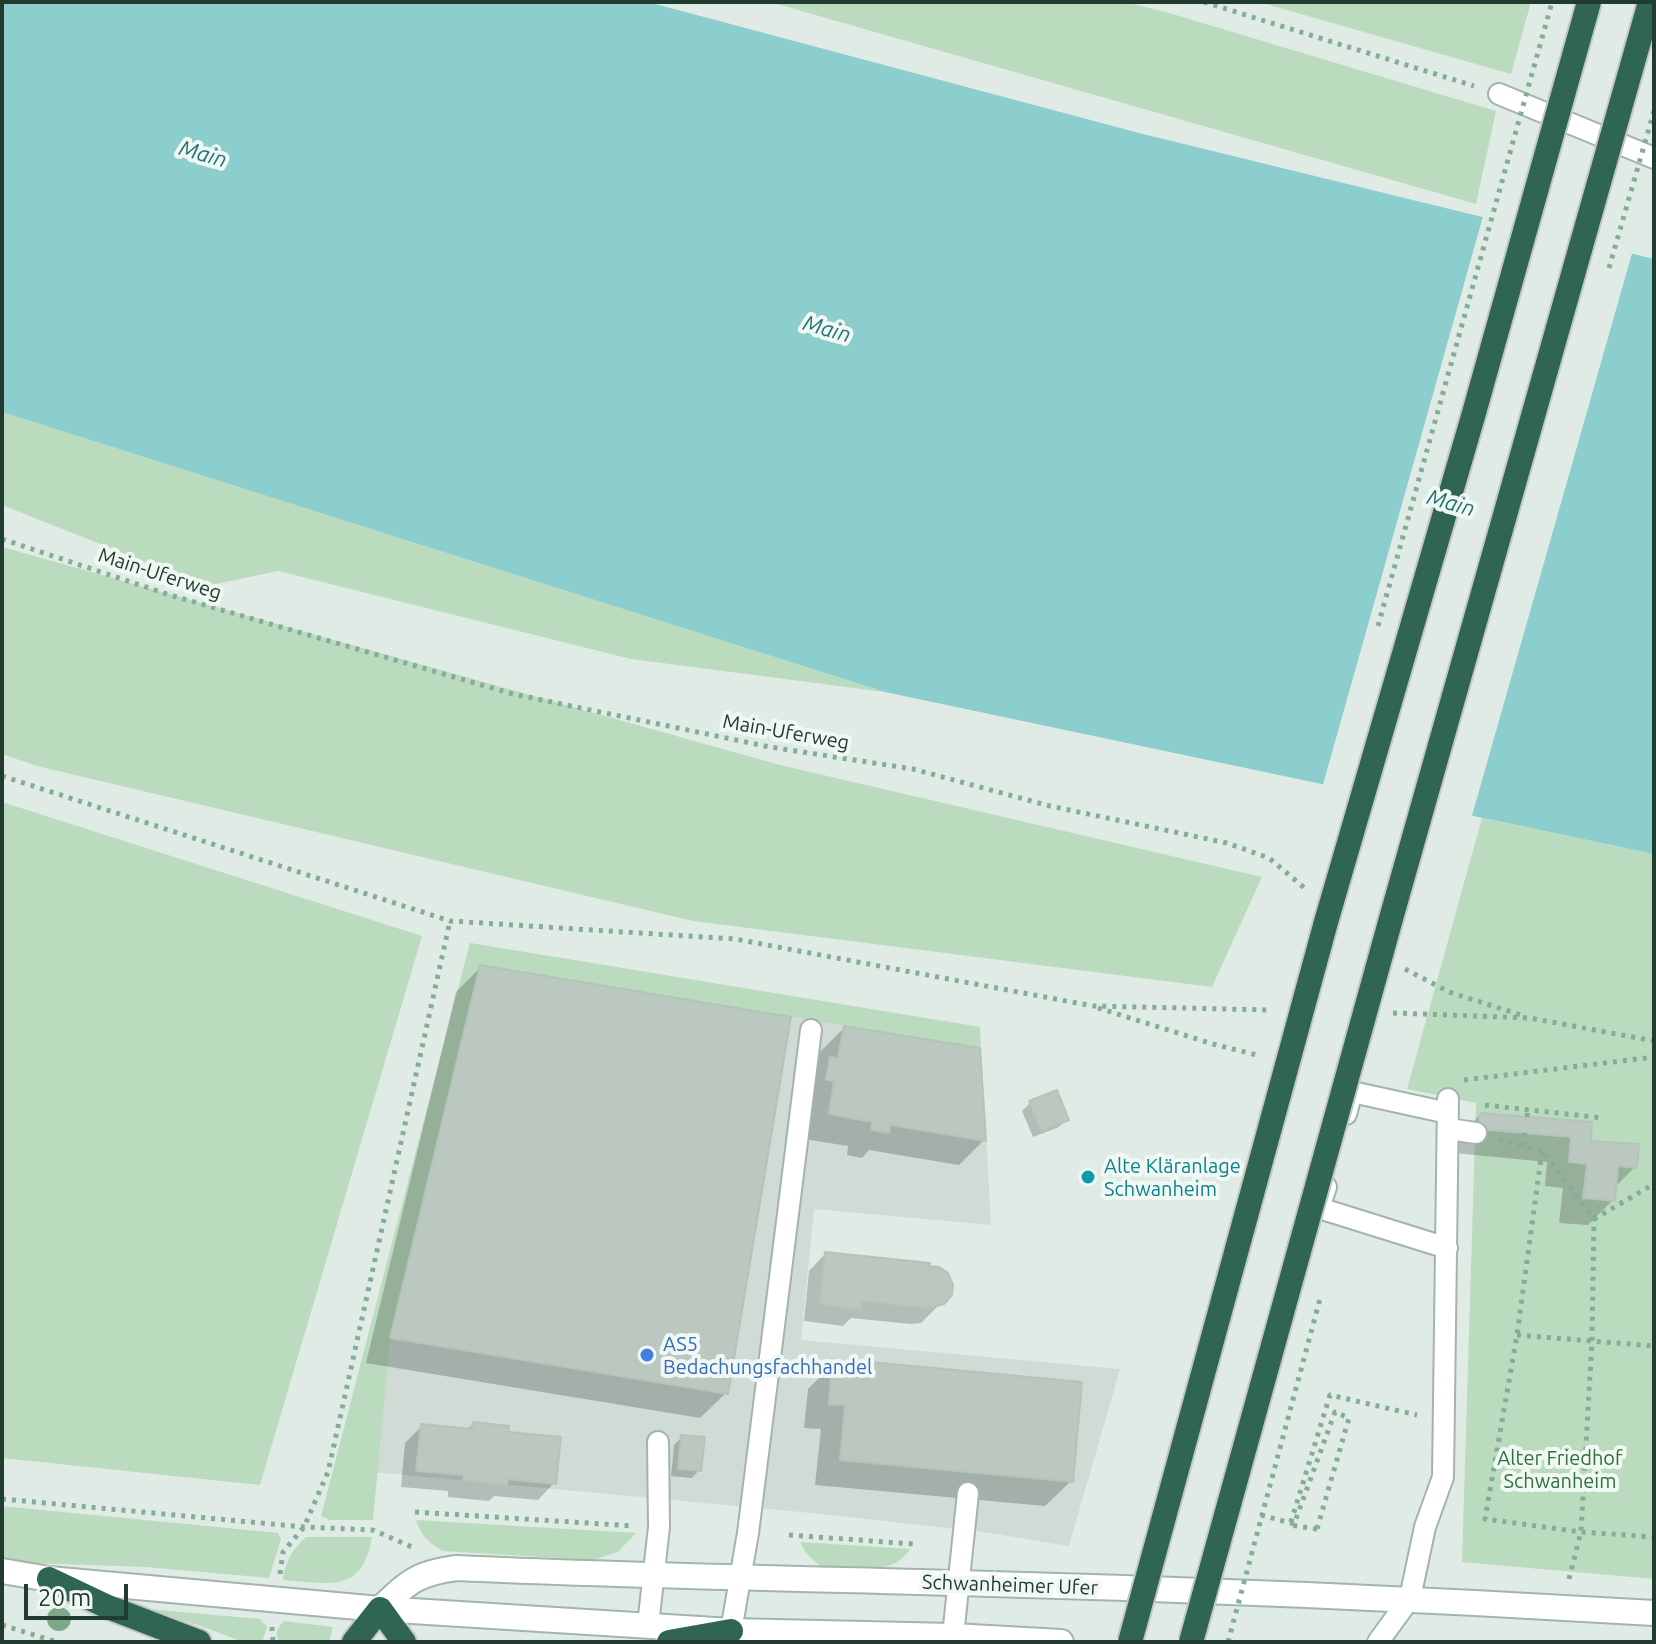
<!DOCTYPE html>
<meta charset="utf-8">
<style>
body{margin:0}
#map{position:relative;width:1656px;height:1644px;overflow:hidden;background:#e1ebe5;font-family:Ubuntu,sans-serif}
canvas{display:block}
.frame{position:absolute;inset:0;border:4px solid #223b30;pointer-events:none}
.scale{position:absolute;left:24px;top:1584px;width:104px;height:36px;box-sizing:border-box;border:4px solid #223b30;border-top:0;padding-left:10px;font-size:24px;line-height:28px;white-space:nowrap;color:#223b30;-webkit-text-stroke:6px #f1f8f4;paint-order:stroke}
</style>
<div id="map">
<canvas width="1656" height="1644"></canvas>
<div class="frame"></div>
<div class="scale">20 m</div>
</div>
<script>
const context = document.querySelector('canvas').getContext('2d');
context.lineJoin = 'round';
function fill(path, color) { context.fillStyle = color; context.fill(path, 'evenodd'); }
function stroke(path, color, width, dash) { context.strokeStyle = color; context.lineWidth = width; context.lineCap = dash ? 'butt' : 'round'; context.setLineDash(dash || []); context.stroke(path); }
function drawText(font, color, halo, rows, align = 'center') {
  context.font = font + ' Ubuntu,sans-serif'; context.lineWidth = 8; context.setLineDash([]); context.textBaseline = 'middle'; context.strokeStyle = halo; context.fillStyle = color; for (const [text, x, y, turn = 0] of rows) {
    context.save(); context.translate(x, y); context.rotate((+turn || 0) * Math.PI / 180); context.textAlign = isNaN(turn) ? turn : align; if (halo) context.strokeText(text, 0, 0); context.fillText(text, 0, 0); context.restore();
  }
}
const built = new Path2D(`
 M470,943L980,1027L991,1225L814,1209L801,1340L1120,1369L1069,1546L983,1532L822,1514L340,1469Z`);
const green = new Path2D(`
 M770,2H1125L1166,12L1496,111L1476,204Z
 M1259,2H1531L1511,74Z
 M2,412L885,692L631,659L278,571L206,586L2,505Z
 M2,547L780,765L1262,877L1212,987L693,921L37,766L2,754Z
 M2,802L422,936L260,1485L2,1458Z
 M1482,818L1654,854V1579L1462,1562L1476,1103L1407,1089Z
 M470,943L980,1027V1048L480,965L390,1338L373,1520H330L321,1516Z
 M2,1506L278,1533L281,1539L269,1578L146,1567L29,1563L2,1559Z
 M416,1520L636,1533L618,1552L593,1560L443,1551C428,1543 422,1536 416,1520Z
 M306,1537H372C362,1595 329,1583 283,1580C286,1560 291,1551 306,1537Z
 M800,1542L910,1549C893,1577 852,1569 823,1569L806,1553Z
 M137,1608L260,1619L267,1627L262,1642H243L198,1625Z
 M284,1621L333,1627L329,1642H280C273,1634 278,1628 284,1621Z`);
const water = new Path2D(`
 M2,2H648L1139,133L1654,259V854L885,692L2,412Z`);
const pier = new Path2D(`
 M1484,213L1633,250L1471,819L1322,788Z`);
const shadow = new Path2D(`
 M481,967L726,1393L700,1418L366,1363L456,992Z
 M844,1028L984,1140L959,1165L869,1150L862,1158L847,1155L848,1146L804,1139L819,1053Z
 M1030,1103L1066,1119L1059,1127L1033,1137L1022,1111Z
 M1480,1115L1590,1124L1589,1142L1635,1167L1614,1188L1613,1200L1588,1225L1559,1223L1563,1188L1545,1186L1547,1162L1454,1153L1455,1140Z
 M825,1254L950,1294L921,1323L911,1324L851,1318L843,1326L804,1321L809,1271Z
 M849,1362L1071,1481L1045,1506L815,1485L821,1429L804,1428L808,1389L833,1364L846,1365Z
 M473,1424L506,1434L554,1483L538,1500L494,1496L489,1501L448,1497V1491L401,1487L405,1443L422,1426L467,1430Z
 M682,1437L699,1470L692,1478L671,1476L674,1445Z`);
const building = new Path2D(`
 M480,965L791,1017L728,1394L390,1338Z
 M844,1026L980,1048L986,1141L890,1125L889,1133L871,1130L872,1122L829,1114L834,1081L826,1080L830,1057L838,1058Z
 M1057,1090L1069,1120L1041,1131L1029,1101Z
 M1480,1113L1592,1122L1591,1141L1639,1144L1637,1168L1618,1166L1615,1201L1583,1198L1587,1164L1569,1162L1571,1137L1478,1129Z
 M825,1252L930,1263L929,1266L939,1267L948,1273L953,1285L952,1295L944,1304L929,1308L862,1301L861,1310L820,1304Z
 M849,1360L1082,1382L1073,1482L840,1460L845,1405L829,1404L832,1362L848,1364Z
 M473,1422L509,1426L508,1432L561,1437L556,1484L508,1479L507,1485L463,1480L464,1475L416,1471L421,1424L472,1429Z
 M681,1435L705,1437L701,1471L678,1469Z`);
const path = new Path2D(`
 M1204,2L1474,86
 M2,539L170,595L513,694L770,747L913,769L1050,806L1227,843L1269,858L1307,890
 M2,776L450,921L735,939L1093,1006L1271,1010
 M1405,969L1449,992L1521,1015
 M1098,1008L1213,1044L1261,1056
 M1393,1013L1530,1018L1654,1041
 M1464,1080L1654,1057
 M1485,1105L1603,1118
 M1527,1117L1528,1109
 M1499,1139L1542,1151L1594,1219L1654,1184
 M1523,1146L1525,1133
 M1542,1151L1517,1335L1485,1519L1581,1532L1654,1537
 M1517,1335L1654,1346
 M2,1499L304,1527L373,1530L412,1547
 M415,1512L634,1526
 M1317,1529L1290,1525L1330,1395L1417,1415
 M789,1535L914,1544
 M280,1574L283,1552L304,1527L328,1472L450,921
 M1569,1579L1581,1532L1592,1341L1594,1219
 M2,1625L57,1642
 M272,1627L273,1642`);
const lane = new Path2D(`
 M1499,94L1654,158
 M1346,1114L1352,1092L1448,1113
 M1449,1129L1476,1133
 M1326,1187L1319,1208L1447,1248
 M648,1625L659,1527L658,1442
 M731,1631L748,1533L811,1030
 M953,1636L968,1493
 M1378,1642L1410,1598L1425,1527L1443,1477L1448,1099`);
const street = new Path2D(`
 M2,1571L49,1579L380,1609`);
const secondary = new Path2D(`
 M380,1609C408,1582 417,1573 457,1568C625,1576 792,1578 959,1583C1191,1589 1422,1599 1654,1613
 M380,1609L731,1631L953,1636L1061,1642`);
const highway = new Path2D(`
 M49,1579L108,1607L199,1642
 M354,1642L380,1609L404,1642
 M669,1642L731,1631`);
const pathBridge = new Path2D(`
 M1609,268L1654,111
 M1378,626L1552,2
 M1261,1515L1294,1524L1335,1412L1349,1418L1317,1529
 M1228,1642L1321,1295`);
const highwayBridge = new Path2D(`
 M1130,1642L1326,922L1474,413L1589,2
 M1191,1642L1392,915L1650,2`);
const trees = [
 [59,1619]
];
const markers = [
 [1088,1177,8,"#0f9aa8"],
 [647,1355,8,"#3f7fe0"]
];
const streetNames = [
 ["Main-Uferweg",160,574,18],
 ["Main-Uferweg",786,732,10],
 ["Schwanheimer Ufer",1010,1585,2]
];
const cultureNames = [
 ["Alte Kläranlage",1104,1166],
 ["Schwanheim",1104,1189]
];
const shopNames = [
 ["AS5",663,1344],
 ["Bedachungsfachhandel",663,1367]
];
const parkNames = [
 ["Alter Friedhof",1560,1458],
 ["Schwanheim",1560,1481]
];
const waterNames = [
 ["Main",203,154,16],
 ["Main",827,329,16],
 ["Main",1451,503,16]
];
fill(built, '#cfdbd4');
fill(green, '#bbdbbe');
fill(water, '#8ccdcd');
fill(pier, '#e1ebe5');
fill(shadow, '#0003');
fill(building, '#bac8c0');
stroke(building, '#b4c4bb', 2);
stroke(lane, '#a4b3ab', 24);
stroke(street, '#a4b3ab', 28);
stroke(secondary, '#a0b6ab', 28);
stroke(highway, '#c1c8c5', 28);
stroke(path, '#83ad99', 5, [4, 6]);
stroke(lane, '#fff', 20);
stroke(street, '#fff', 24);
stroke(secondary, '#fff', 24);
stroke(highway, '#306552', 24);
stroke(highwayBridge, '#c1c8c5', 28, []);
stroke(pathBridge, '#83ad99', 5, [4, 6]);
stroke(highwayBridge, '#306552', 24);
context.fillStyle = '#7fa789';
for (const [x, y] of trees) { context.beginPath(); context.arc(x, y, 12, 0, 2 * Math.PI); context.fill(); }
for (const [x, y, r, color] of markers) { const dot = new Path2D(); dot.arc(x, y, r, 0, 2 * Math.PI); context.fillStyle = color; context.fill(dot); stroke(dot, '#f1f8f4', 3); }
drawText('20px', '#223b30', '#f1f8f4', streetNames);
drawText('20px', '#0d838f', '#f1f8f4', cultureNames, 'left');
drawText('20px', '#366cbe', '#f1f8f4', shopNames, 'left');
drawText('20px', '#2f703d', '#f1f8f4', parkNames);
drawText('italic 22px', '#207374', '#f1f8f4', waterNames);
</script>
